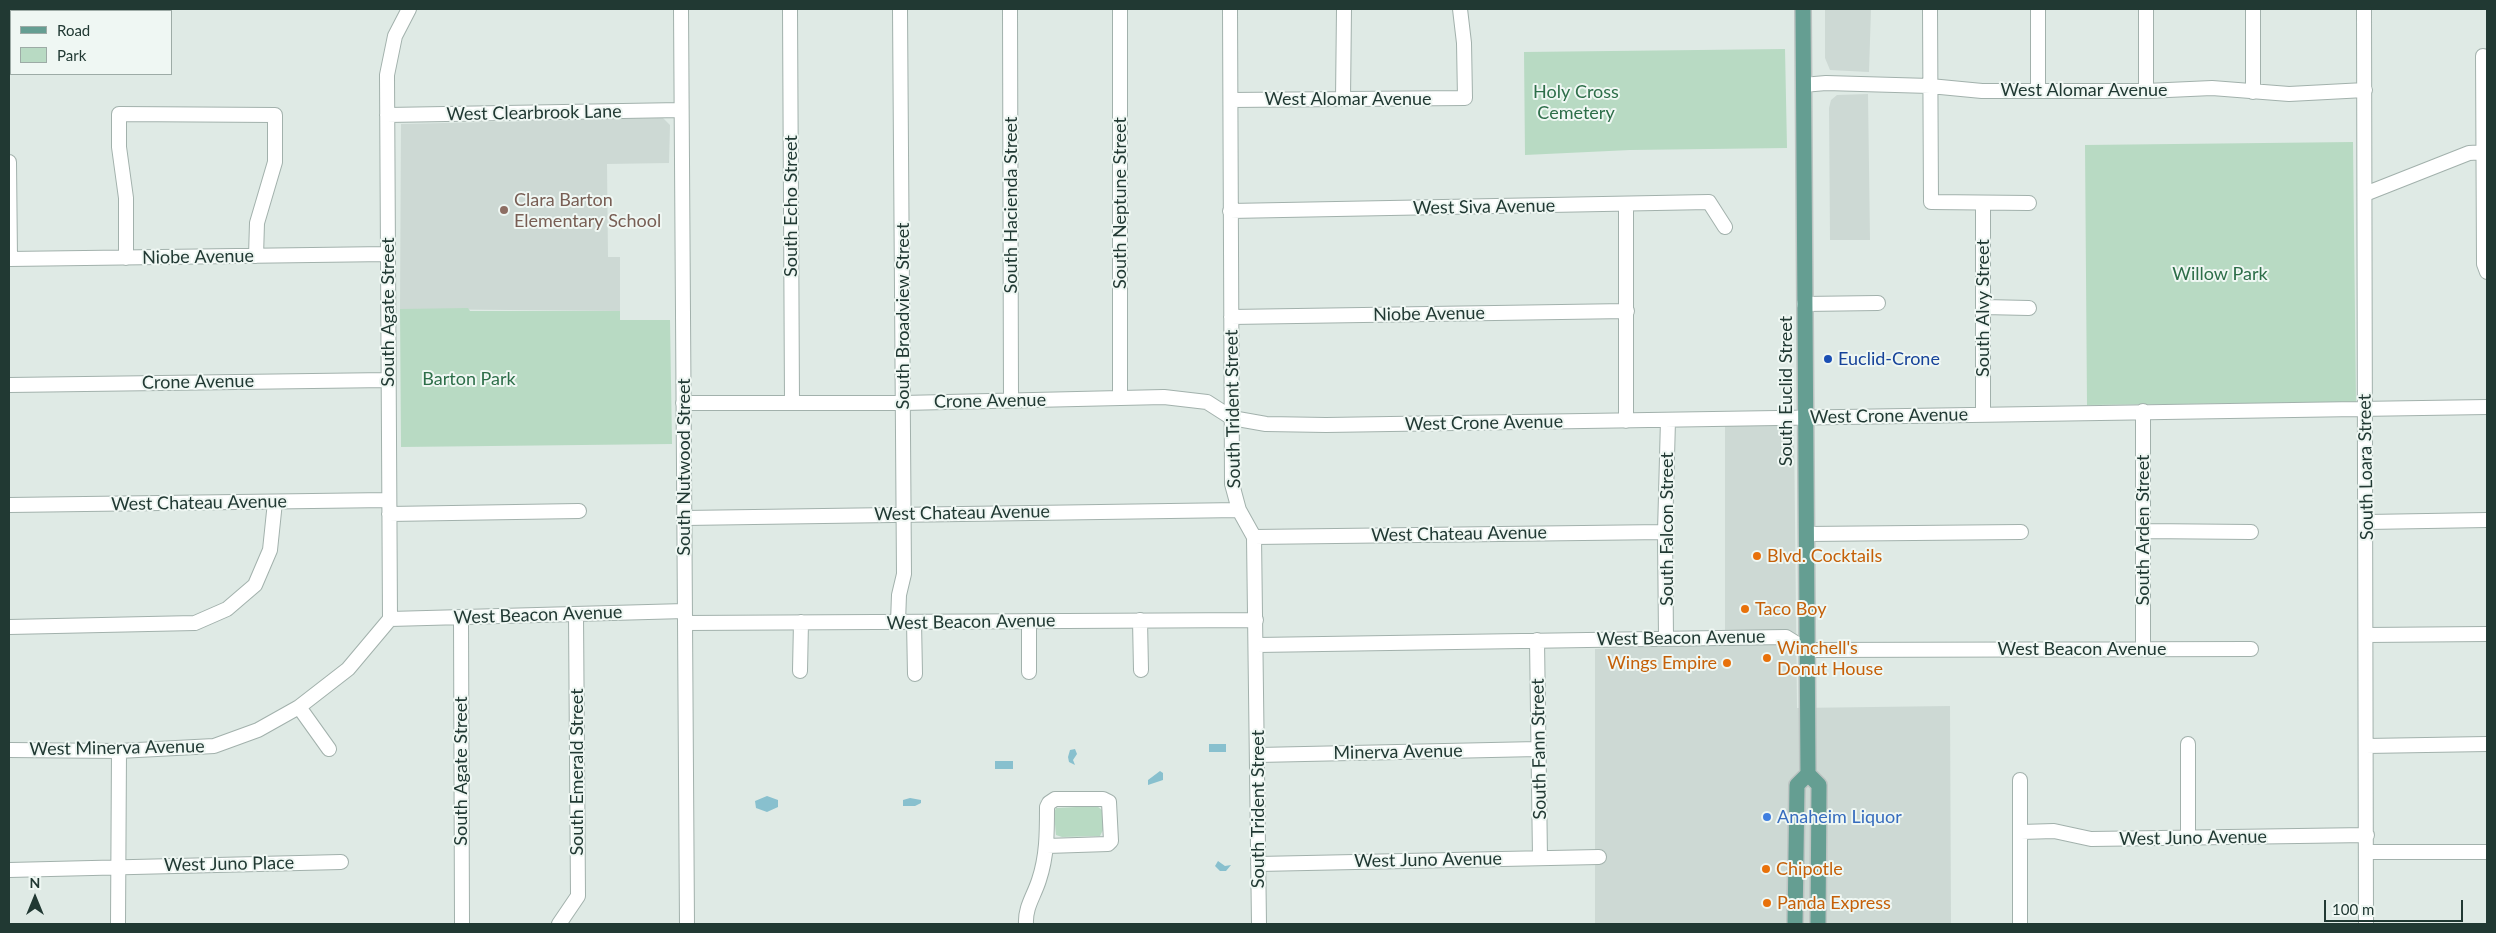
<!DOCTYPE html>
<style>
body{margin:0}
#map{position:relative;width:2496px;height:933px;overflow:hidden;background:#dfeae5;font-family:Lato,sans-serif}
canvas{display:block}
.frame{position:absolute;inset:0;border:10px solid #213933;pointer-events:none}
.legend{position:absolute;left:10px;top:10px;width:162px;height:65px;box-sizing:border-box;background:#eff7f3;border:1px solid #9daba6;margin:0;padding:6px 9px;list-style:none;font-size:15px;color:#213933}
.legend li{display:flex;align-items:center;gap:10px;height:25px}
.legend b{width:25px;border:1px solid #9daba6}
.north{position:absolute;left:10px;top:873px;width:50px;height:50px;-webkit-text-stroke:4px #eff7f3;paint-order:stroke;rotate:0deg;font-size:14px;font-weight:700;line-height:20px;text-align:center;color:#213933}
.north::after{content:'';display:block;margin:auto;width:18px;height:22px;background:#213933;clip-path:polygon(50% 0,100% 100%,50% 72%,0 100%)}
.scale{position:absolute;left:2324px;top:900px;width:139px;height:22px;box-sizing:border-box;border:2px solid #213933;border-top:0;padding-left:6px;font-size:15px;line-height:18px;white-space:nowrap;color:#213933;-webkit-text-stroke:4px #eff7f3;paint-order:stroke}
</style>
<div id="map">
<canvas width="2496" height="933"></canvas>
<div class="frame"></div>
<ul class="legend">
<li><b style="height:6px;background:#659e92"></b>Road</li>
<li><b style="height:14px;background:#b8dac3"></b>Park</li>
</ul>
<div class="north">N</div>
<div class="scale">100 m</div>
</div>
<script>
const context = document.querySelector('canvas').getContext('2d');
context.lineJoin = 'round';
function fill(path, color) { context.fillStyle = color; context.fill(path, 'evenodd'); }
function stroke(path, color, width, dash) { context.strokeStyle = color; context.lineWidth = width; context.lineCap = dash ? 'butt' : 'round'; context.setLineDash(dash || []); context.stroke(path); }
function drawText(font, color, halo, rows, align = 'center') {
  context.font = font + ' Lato,sans-serif'; context.lineWidth = 4; context.setLineDash([]); context.textBaseline = 'middle'; context.strokeStyle = halo; context.fillStyle = color; for (const [text, x, y, turn = 0] of rows) {
    context.save(); context.translate(x, y); context.rotate((+turn || 0) * Math.PI / 180); context.textAlign = isNaN(turn) ? turn : align; if (halo) context.strokeText(text, 0, 0); context.fillText(text, 0, 0); context.restore();
  }
}
const built = new Path2D(`
 M1825,9H1871L1869,72L1830,70L1825,58Z
 M1868,94L1870,240H1830L1829,108L1831,100L1837,95Z
 M663,118L670,125L669,163L607,164L608,257H620V311L400,309L401,124Z
 M1725,426H1794L1797,708L1950,706L1951,924H1595V649L1725,644Z`);
const green = new Path2D(`
 M1785,49L1787,148L1630,150L1525,155L1524,52Z
 M2353,142L2356,402L2087,405L2085,145Z
 M468,308L470,311H620V320H670L672,444L401,447L400,309Z
 M1097,806L1103,811V830L1100,836L1062,837L1056,835L1054,813L1056,808Z`);
const water = new Path2D(`
 M1209,744H1226V752H1209Z
 M1075,749L1077,754L1073,760L1075,765L1069,762L1068,757L1070,750Z
 M995,761H1013V769H995Z
 M1160,771L1163,773V780L1148,785V780Z
 M767,796L778,800V807L767,812L756,808L755,801Z
 M910,798L921,800V803L915,806H903V800Z
 M1218,861L1225,866L1231,865L1226,871H1220L1215,866Z`);
const minor = new Path2D(`
 M681,9L687,924
 M790,9L792,402
 M1010,9L1011,401
 M1120,9V397
 M1230,9L1232,484L1239,510L1254,537L1259,924
 M1930,9L1931,202L2029,203
 M2038,9V90
 M2146,9V91
 M2253,9V92
 M2364,9L2366,924
 M29,11L35,9
 M9,38L11,28
 M2483,56L2484,264L2487,272
 M1803,85L1826,83L1930,86L1982,91H2146L2212,88L2289,94L2365,90
 M1343,99L1344,9
 M1231,100L1465,98L1464,43L1460,9
 M387,115L681,110
 M9,162L10,259
 M2365,194L2469,153L2487,152
 M1983,203V414
 M1230,211L1709,202L1725,227
 M126,258V198L119,147V114L275,115V162L257,223L256,256
 M9,259L388,254
 M1804,304L1878,303
 M1984,307L2029,308
 M1231,317L1627,311
 M9,385L388,380
 M683,403H903L1164,397L1207,402L1232,418L1266,424L1326,425L2487,407
 M2143,411V649
 M1626,421V205
 M9,505L388,500
 M389,514L579,511
 M685,518L1239,510
 M2367,522L2487,520
 M2144,531L2251,532
 M1806,534L2021,532
 M1254,537L1665,532
 M461,618L462,924
 M390,619L387,75L395,36L409,9
 M390,619L685,611
 M1140,620L1141,670
 M1029,621V672
 M898,622L899,595L904,574L900,9
 M914,622L915,674
 M685,623L1256,620
 M9,627L195,623L227,609L255,585L270,550L275,502
 M2366,635L2487,634
 M1666,638L1665,532L1668,420
 M1537,640L1540,858
 M1257,645L1786,637L1807,650L2251,649
 M800,671L801,622
 M299,707L329,749
 M2188,744V837
 M2366,746L2487,744
 M9,750L119,751L214,746L258,730L299,707L348,669L390,619
 M1258,755L1538,749
 M2020,780V924
 M2021,832L2054,831L2091,839L2367,835
 M2367,852H2487
 M1258,864L1599,857
 M9,870L341,862
 M118,924L119,751
 M559,924L578,896L576,614
 M1026,924C1025,907 1034,896 1039,880C1047,856 1047,833 1047,807L1049,803L1055,799H1103L1109,802L1111,841L1108,844L1047,846`);
const major = new Path2D(`
 M1803,9L1808,774L1819,785L1818,924
 M1795,924L1797,785L1808,774`);
const markers = [
 [504,210,5,"#8d6e63"],
 [1828,359,5,"#1a4fb4"],
 [1757,556,5,"#e8710a"],
 [1745,609,5,"#e8710a"],
 [1767,658,5,"#e8710a"],
 [1727,663,5,"#e8710a"],
 [1767,817,5,"#3f7fe0"],
 [1766,869,5,"#e8710a"],
 [1767,903,5,"#e8710a"]
];
const streetNames = [
 ["West Alomar Avenue",2084,90],
 ["West Alomar Avenue",1348,99],
 ["West Clearbrook Lane",534,113,-1],
 ["South Neptune Street",1120,203,-90],
 ["South Hacienda Street",1011,205,-90],
 ["South Echo Street",791,206,-90],
 ["West Siva Avenue",1484,207,-1],
 ["Niobe Avenue",198,257,-1],
 ["South Alvy Street",1983,308,-90],
 ["South Agate Street",388,312,-90],
 ["Niobe Avenue",1429,314,-1],
 ["South Broadview Street",903,316,-90],
 ["Crone Avenue",198,382,-1],
 ["South Euclid Street",1786,391,-90],
 ["Crone Avenue",990,401,-1],
 ["South Trident Street",1233,409,-91],
 ["West Crone Avenue",1889,416,-1],
 ["West Crone Avenue",1484,423,-1],
 ["South Nutwood Street",684,467,-90],
 ["South Loara Street",2366,467,-91],
 ["West Chateau Avenue",199,503,-1],
 ["West Chateau Avenue",962,513,-1],
 ["South Falcon Street",1667,529,-90],
 ["South Arden Street",2143,530,-90],
 ["West Chateau Avenue",1459,534,-1],
 ["West Beacon Avenue",538,615,-2],
 ["West Beacon Avenue",971,622,-1],
 ["West Beacon Avenue",1681,638,-1],
 ["West Beacon Avenue",2082,649],
 ["West Minerva Avenue",117,748,-1],
 ["South Fann Street",1539,749,-91],
 ["Minerva Avenue",1398,752,-1],
 ["South Agate Street",461,771,-90],
 ["South Emerald Street",577,772,-90],
 ["South Trident Street",1258,809,-90],
 ["West Juno Avenue",2193,838,-1],
 ["West Juno Avenue",1428,860,-1],
 ["West Juno Place",229,864,-1]
];
const parkNames = [
 ["Holy Cross",1576,92],
 ["Cemetery",1576,113],
 ["Willow Park",2220,274],
 ["Barton Park",469,379]
];
const educationNames = [
 ["Clara Barton",514,200],
 ["Elementary School",514,221]
];
const transitNames = [
 ["Euclid-Crone",1838,359]
];
const foodNames = [
 ["Blvd. Cocktails",1767,556],
 ["Taco Boy",1755,609],
 ["Winchell's",1777,648],
 ["Donut House",1777,669],
 ["Wings Empire",1717,663,"right"],
 ["Chipotle",1776,869],
 ["Panda Express",1777,903]
];
const shopNames = [
 ["Anaheim Liquor",1777,817]
];
fill(built, '#cdd9d4');
fill(green, '#b8dac3');
fill(water, '#88c0ce');
stroke(minor, '#a2b1ac', 16);
stroke(major, '#bcc4c2', 18);
stroke(minor, '#fff', 14);
stroke(major, '#659e92', 15);
for (const [x, y, r, color] of markers) { const dot = new Path2D(); dot.arc(x, y, r, 0, 2 * Math.PI); context.fillStyle = color; context.fill(dot); stroke(dot, '#eff7f3', 2); }
drawText('18px', '#213933', '#eff7f3', streetNames);
drawText('18px', '#2d6e49', '#eff7f3', parkNames);
drawText('18px', '#785e54', '#eff7f3', educationNames, 'left');
drawText('18px', '#164399', '#eff7f3', transitNames, 'left');
drawText('18px', '#c56008', '#eff7f3', foodNames, 'left');
drawText('18px', '#366cbe', '#eff7f3', shopNames, 'left');
</script>
